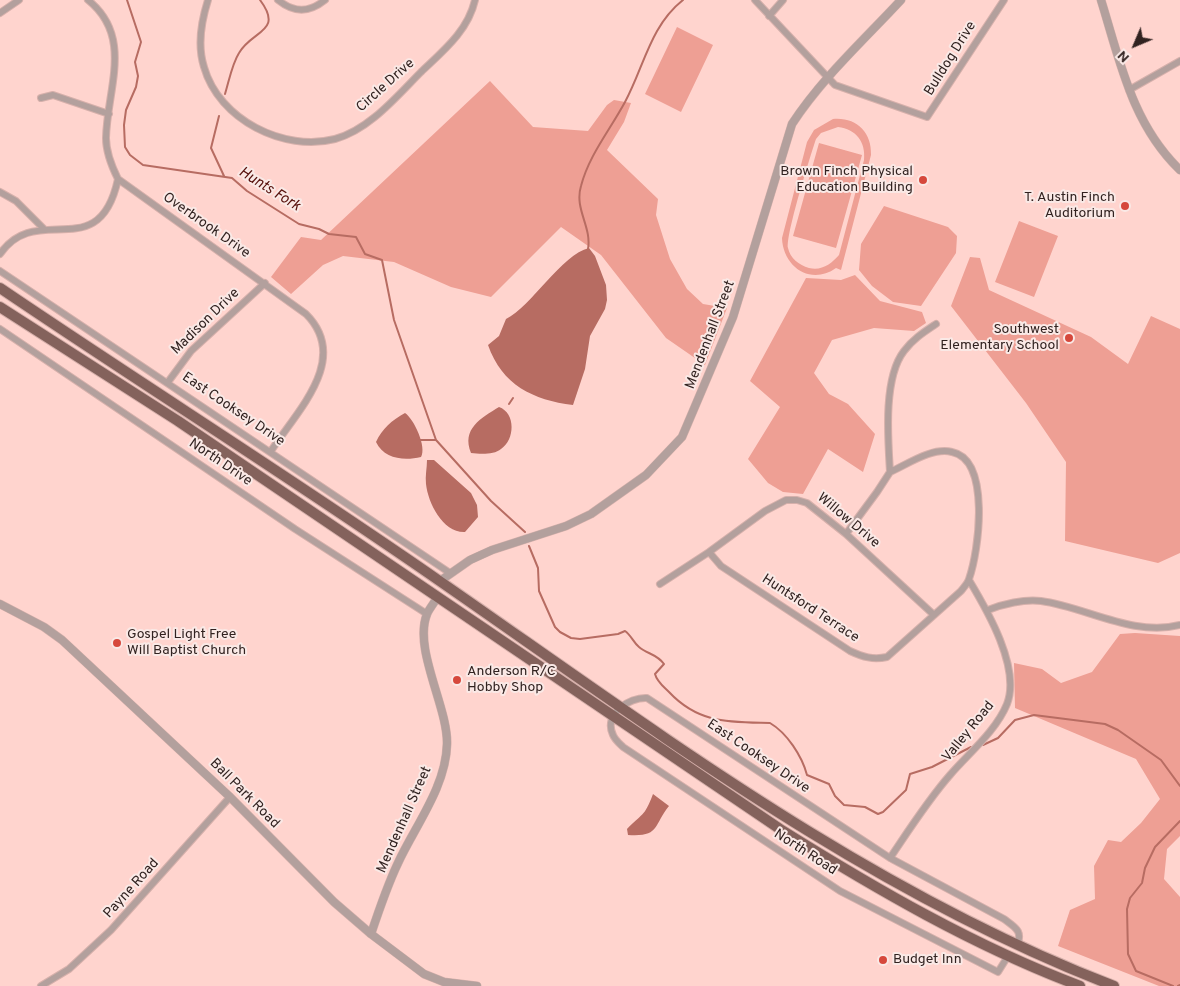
<!DOCTYPE html>
<style>
body{margin:0}
#map{position:relative;width:1180px;height:986px;overflow:hidden;background:#ffd4ce;font-family:Overpass,sans-serif}
canvas{display:block}
.north{position:absolute;left:1110px;top:20px;width:50px;height:50px;-webkit-text-stroke:4px #fae9e6;paint-order:stroke;rotate:225deg;font-size:14px;font-weight:700;line-height:20px;text-align:center;color:#312220}
.north::after{content:'';display:block;margin:auto;width:18px;height:22px;background:#312220;clip-path:polygon(50% 0,100% 100%,50% 72%,0 100%)}
</style>
<div id="map">
<canvas width="1180" height="986"></canvas>
<div class="north">N</div>
</div>
<script>
const context = document.querySelector('canvas').getContext('2d');
context.lineJoin = 'round';
function fill(path, color) { context.fillStyle = color; context.fill(path, 'evenodd'); }
function stroke(path, color, width, dash) { context.strokeStyle = color; context.lineWidth = width; context.lineCap = dash ? 'butt' : 'round'; context.setLineDash(dash || []); context.stroke(path); }
function drawText(font, color, halo, rows, align = 'center') {
  context.font = font + ' Overpass,sans-serif'; context.lineWidth = 4; context.setLineDash([]); context.textBaseline = 'middle'; context.strokeStyle = halo; context.fillStyle = color; for (const [text, x, y, turn = 0] of rows) {
    context.save(); context.translate(x, y); context.rotate((+turn || 0) * Math.PI / 180); context.textAlign = isNaN(turn) ? turn : align; if (halo) context.strokeText(text, 0, 0); context.fillText(text, 0, 0); context.restore();
  }
}
const green = new Path2D(`
 M677,27L713,45L681,112L645,94Z
 M490,81L533,127L588,131L607,105L614,100L631,103L624,122L607,150L658,199L656,215L670,259L687,289L703,304L727,308L705,365L666,338L601,255L561,227L491,297L451,287L394,262L343,256L323,265L291,294L271,277L301,237L321,240Z
 M833,119C856,117 872,132 871,155L841,270L836,268C811,286 783,267 782,238L807,142L814,130ZM838,127C856,129 866,142 864,160L839,255C831,264 822,271 809,268C799,265 790,258 788,248C786,234 810,157 816,139L821,133Z
 M819,143L862,155L836,248L793,236Z
 M884,206L948,227L957,236L956,253L921,306L893,302L872,286L859,270L861,244Z
 M1019,221L1058,236L1034,297L995,282Z
 M970,257L980,258L989,290L1091,337L1128,364L1151,316L1180,329V553L1158,563L1065,541L1066,462L1026,403L951,306Z
 M855,275L880,301L922,312L926,323L914,331L874,328L832,340L814,373L829,394L848,404L875,434L863,472L828,449L803,494L783,492L768,483L748,459L780,407L750,381L806,278L841,280Z
 M1135,633L1180,636V836L1167,849L1164,879L1180,897V986H1159L1058,946L1070,910L1095,899L1094,866L1108,840L1121,842L1141,823L1160,799L1136,759L1015,708L1014,663L1042,669L1061,683L1092,672L1120,634Z`);
const water = new Path2D(`
 M589,248L595,256L606,285L607,300L605,309L590,336L585,369L573,405C533,400 502,385 488,345L499,336L506,319C531,307 562,254 589,248Z
 M499,407C516,413 515,440 501,449C494,455 480,454 471,453C461,429 481,418 499,407Z
 M405,413C414,419 427,447 421,457C404,461 384,459 376,442C382,429 392,420 405,413Z
 M427,460H434L471,493L477,505L478,517L465,532C443,533 428,503 426,484C425,476 427,468 427,460Z
 M653,794L669,806C653,826 660,837 628,835L627,829C642,813 644,818 653,794Z`);
const stream = new Path2D(`
 M127,0L141,42L135,62L138,76L136,87L126,110L124,125L125,147L130,155L143,165L232,178L247,191L299,224L319,229L329,234L356,237L365,254L382,260L394,320L436,440L491,501L525,532
 M225,94C229,81 232,64 239,53C252,30 284,32 260,0
 M219,116L211,148L224,176
 M588,249C592,227 574,209 581,186C589,155 610,130 625,102C644,67 650,26 683,0
 M509,404L513,398
 M419,440H436
 M529,546L538,568L539,591L555,627L560,632L571,638L580,639L618,634L625,631C631,635 633,642 639,647C647,654 657,654 664,664L655,674C657,682 664,687 669,692C699,724 730,722 770,723C787,733 802,756 807,775L829,784L835,796L844,805L865,807L878,814L883,812L906,790L910,774L932,767L971,747
 M983,745L998,738L1015,720L1034,715L1105,724L1118,730L1161,760L1180,786
 M1173,986L1136,971L1128,954L1127,909L1130,898L1142,883L1145,868L1155,847L1180,821
 M1178,986L1180,985`);
const minor = new Path2D(`
 M88,0C134,37 107,89 106,138C106,153 112,167 118,179L306,314C351,359 297,411 271,451
 M208,0C201,22 197,45 204,67C219,120 284,152 335,139C369,130 397,96 421,72C443,51 468,31 475,0
 M278,0C294,13 309,13 325,0
 M755,0L835,85L927,117L1004,0
 M0,13L19,0
 M769,16L783,0
 M1129,90L1180,61
 M41,98L53,95L109,114
 M0,192L16,201L44,229
 M0,254C37,200 99,267 118,179
 M0,271L450,573
 M0,329L295,529L427,614
 M168,382L191,351L265,283
 M890,472C888,439 883,378 904,351C913,339 924,332 936,324
 M846,534L877,492L890,472
 M709,552L721,566L850,651C863,657 873,660 887,657L961,591C964,587 968,583 969,579C979,551 991,460 952,452C932,447 908,464 890,472
 M660,584L709,552L765,511L786,500H797L807,503L846,534L934,615
 M988,610C1003,604 1024,599 1041,601C1086,607 1133,637 1180,625
 M890,858C909,830 928,800 950,775C969,753 996,731 1007,704C1021,668 987,610 969,580
 M1008,956L998,972L840,891L623,747C620,744 615,740 613,735C603,714 629,697 647,698L890,858L1004,919C1016,928 1023,931 1017,946
 M41,986L69,969L111,930L230,797`);
const tertiary = new Path2D(`
 M1101,0C1120,61 1132,124 1180,170
 M440,581L470,560L492,550L566,526L591,514L646,475L682,437L733,317L792,124C822,78 864,40 901,0
 M0,604L44,627L62,640L230,797L334,902L371,934L424,974L444,982L477,986
 M371,934C379,910 387,886 398,863C415,826 446,787 447,744C448,707 413,649 427,614C429,609 434,603 437,598`);
const trunk = new Path2D(`
 M0,288C146,387 296,481 441,582C656,731 867,891 1114,986
 M0,307L178,421L780,829C876,889 974,946 1080,986`);
const markers = [
 [923,180,5,"#d6483c"],
 [1125,206,5,"#d6483c"],
 [1069,338,5,"#d6483c"],
 [117,643,5,"#d6483c"],
 [457,680,5,"#d6483c"],
 [883,960,5,"#d6483c"]
];
const streetNames = [
 ["Bulldog Drive",951,59,-58],
 ["Circle Drive",386,86,-42],
 ["Overbrook Drive",206,226,35],
 ["Madison Drive",206,322,-44],
 ["Mendenhall Street",711,335,-69],
 ["East Cooksey Drive",233,410,34],
 ["North Drive",220,463,34],
 ["Willow Drive",848,521,40],
 ["Huntsford Terrace",810,609,33],
 ["Valley Road",969,732,-51],
 ["East Cooksey Drive",758,757,34],
 ["Ball Park Road",244,794,45],
 ["Mendenhall Street",405,820,-66],
 ["North Road",805,853,33],
 ["Payne Road",132,889,-48]
];
const poiNames = [
 ["Brown Finch Physical",913,172],
 ["Education Building",913,188],
 ["T. Austin Finch",1115,198],
 ["Auditorium",1115,214],
 ["Southwest",1059,330],
 ["Elementary School",1059,346],
 ["Gospel Light Free",127,635,"left"],
 ["Will Baptist Church",127,651,"left"],
 ["Anderson R/C",467,672,"left"],
 ["Hobby Shop",467,688,"left"],
 ["Budget Inn",893,960,"left"]
];
const waterNames = [
 ["Hunts Fork",269,190,32]
];
fill(green, '#ee9f94');
fill(water, '#b76c62');
stroke(stream, '#b76c62', 2);
stroke(minor, '#d6b0ab', 8);
stroke(tertiary, '#d6b0ab', 9);
stroke(trunk, '#d6b0ab', 12);
stroke(minor, '#b3a09d', 6);
stroke(tertiary, '#b3a09d', 8);
stroke(trunk, '#84625c', 10);
for (const [x, y, r, color] of markers) { const dot = new Path2D(); dot.arc(x, y, r, 0, 2 * Math.PI); context.fillStyle = color; context.fill(dot); stroke(dot, '#fae9e6', 2); }
drawText('14px', '#312220', '#fae9e6', streetNames);
drawText('14px', '#312220', '#fae9e6', poiNames, 'right');
drawText('italic 15px', '#57100c', '#fae9e6', waterNames);
</script>
